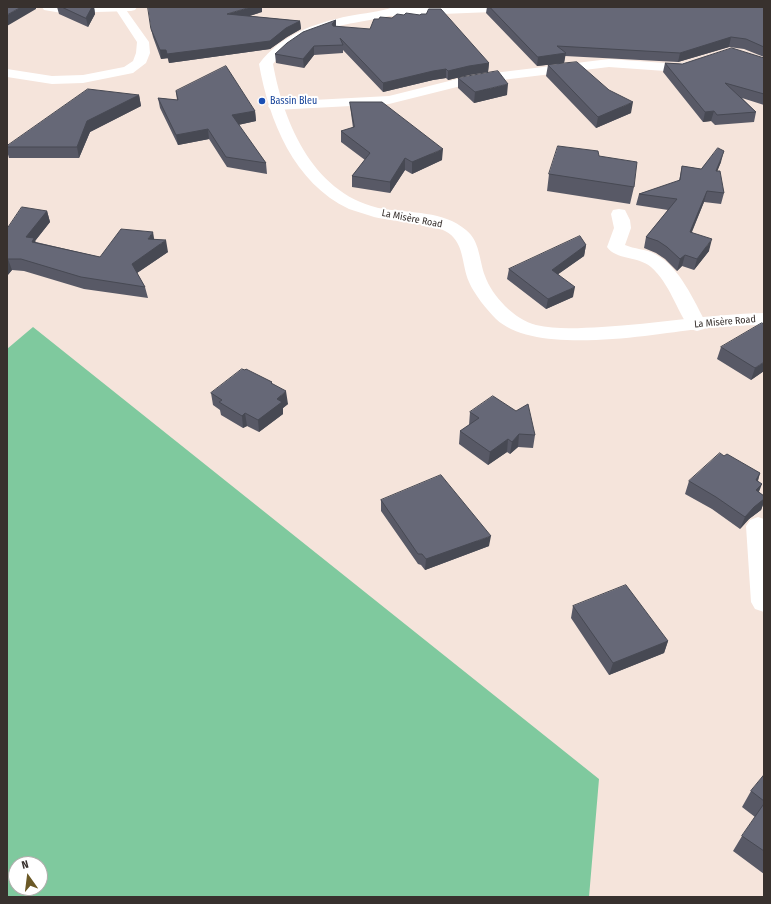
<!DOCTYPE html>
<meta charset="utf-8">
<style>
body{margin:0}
#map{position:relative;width:771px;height:904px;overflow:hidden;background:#f5e4db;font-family:"Fira Sans Condensed",sans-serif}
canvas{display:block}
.frame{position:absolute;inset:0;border:8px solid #38312e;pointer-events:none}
.north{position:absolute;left:8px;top:856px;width:40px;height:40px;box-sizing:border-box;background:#fff;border:1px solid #afadab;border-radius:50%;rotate:346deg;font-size:11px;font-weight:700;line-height:16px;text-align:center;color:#38312e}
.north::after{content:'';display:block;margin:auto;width:14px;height:18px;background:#6b5927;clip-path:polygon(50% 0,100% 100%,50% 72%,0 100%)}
</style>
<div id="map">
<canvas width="771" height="904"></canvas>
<div class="frame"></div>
<div class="north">N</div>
</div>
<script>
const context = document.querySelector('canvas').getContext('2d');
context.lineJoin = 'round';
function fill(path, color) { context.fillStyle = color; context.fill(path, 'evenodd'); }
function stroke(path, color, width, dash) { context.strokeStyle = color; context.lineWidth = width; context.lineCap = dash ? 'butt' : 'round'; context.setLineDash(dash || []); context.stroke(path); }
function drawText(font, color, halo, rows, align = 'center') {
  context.font = font + ' "Fira Sans Condensed",sans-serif'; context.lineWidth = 4; context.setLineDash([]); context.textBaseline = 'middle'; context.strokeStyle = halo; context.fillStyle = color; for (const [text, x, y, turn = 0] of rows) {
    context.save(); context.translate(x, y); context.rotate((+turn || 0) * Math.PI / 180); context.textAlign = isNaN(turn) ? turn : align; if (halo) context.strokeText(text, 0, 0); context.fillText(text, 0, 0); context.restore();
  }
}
const forest = new Path2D(`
 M33,327L599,779L589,897H7V349ZM16,864H40V888H16Z`);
const minor = new Path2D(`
 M114,7H124L149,42L150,53L146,63L133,73L83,83L52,84L7,77V69L52,76L83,75L124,67L133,61L136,53L137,42Z
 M523,7L521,10L517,11L392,16L388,15L386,12L388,9L392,8Z
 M609,59L679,64L694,60L699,61L701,64L699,67L679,72L609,67L469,84L389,104L275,110L270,109L268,106L270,103L275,102L389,96L469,76Z
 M619,209L625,210L630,220L631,228L625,245C634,249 646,249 655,254C680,267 694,301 707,325L704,329L697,331L690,329C676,309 670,284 651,267C638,256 616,260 607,247L614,228L611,214L613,210Z
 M758,517L764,519V612L755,609L751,602L746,526L750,520Z`);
const secondary = new Path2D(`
 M42,7H137L135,10L131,11L62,13L44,10Z
 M394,7H410C403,17 353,22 339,26C314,33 289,43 273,64C284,125 315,197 384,209C410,213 444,211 466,230C480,241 479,260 485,276C492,296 515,320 536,325C557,330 581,328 602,327C656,324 710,314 764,313V325C742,325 720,327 698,329C649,335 535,356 496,319C487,310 474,294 469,282C461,264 465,241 445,231C423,220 398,223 374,217C366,214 357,212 349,209C294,183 269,121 259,64C280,35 315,23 349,16C364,13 380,12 394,7Z`);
const wall = new Path2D(`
 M57,7H94L95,14L88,27L59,14Z
 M487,7H764V57L744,49L729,47L678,62L565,56L564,63L537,66L486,13Z
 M262,12L249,16L300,21L301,29L287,37L270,49L169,63L168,58L161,59L153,37L151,29Z
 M336,26L489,63L488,72L469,75L448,80L446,78L433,80L383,92L343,50V53L314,55L304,68L276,63L275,54Z
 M764,58V105L742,98L756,112L754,122L715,125L711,121L703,122L663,72L665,63L682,64Z
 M548,65L631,113L596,128L546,76Z
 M458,78L507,95L474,103L458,88Z
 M176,91L255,111L256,121L238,125L266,163L267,174L227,167L209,139L178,145L160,108L158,98L177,100Z
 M139,95L141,106L90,132L79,158H9L7,151V146Z
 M350,102L442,160L412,174L405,170L390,193L352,187V176L365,160L341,142V131L353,128L351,113Z
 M599,156L634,187L630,204L547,191L549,174Z
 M721,162L717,171L724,193L721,204L704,202L692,232L709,251L694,270L682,266L677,271L665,259L656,253L644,248L646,237L668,210L636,205L639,194L679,181L682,166L701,169Z
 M47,211L50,222L35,241L36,242L100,257L154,239L168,252L137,273L145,287L148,298L84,289L24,271L12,270L7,276V229Z
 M586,245L584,256L558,274L573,297L546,309L507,279L509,269Z
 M721,347L764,371L751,380L717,359Z
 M245,370L272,382V384L288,404L283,408V414L259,432L247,426L243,428L221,415L220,410L213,405L211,393Z
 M470,412L535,435L533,448L518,447L510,454L507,452L488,465L459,444L460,431L469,425Z
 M724,456L760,473L758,481L759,492L764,496V502L761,510L749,519L740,529L712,509L685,494L689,481Z
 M381,500L489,546L425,570L421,565L418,564L381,511Z
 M573,606L668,641L664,653L609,675L571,618Z
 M764,775V874L733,851L742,836L755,817L742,807L751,791Z`);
const shadedWall = new Path2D(`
 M21,7H36V9L7,26V15Z
 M92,7H94L95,14L88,27L86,18Z
 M251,7H262V12L228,23L227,14Z
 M336,20V28L333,33L332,24Z
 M300,21L301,29L287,37L270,49L169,63L167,54L286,28Z
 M731,37L729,47L678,62L680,53Z
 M314,46V55L304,68L303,59Z
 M160,50H166L168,58L161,59Z
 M566,53L564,63L537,66L538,57Z
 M489,63L488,72L469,75L448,80V71L469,66Z
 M446,69V78L433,80L383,92V83L433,71Z
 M508,84L507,95L474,103L475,92Z
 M139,95L141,106L90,132L79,158L77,147L87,121Z
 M633,102L631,113L596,128L598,117Z
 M255,111L256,121L233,126L232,115Z
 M714,111L711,121L703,122L705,112Z
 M208,129L209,139L178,145L176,135Z
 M443,149L442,160L412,174V162Z
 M724,151L721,162L713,182L716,171Z
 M405,158V170L390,193V182Z
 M707,191L704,202L687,243L690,232Z
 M47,211L50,222L35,241L37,249L26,237Z
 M153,232L155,244L148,239Z
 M712,239L709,251L694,270L697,259Z
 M166,240L168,252L134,275L132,264Z
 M586,245L584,256L550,280L552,270Z
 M685,255L682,266L677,271L680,259Z
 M8,259L12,270L7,276V260Z
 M575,287L573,297L546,309L548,299Z
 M764,362V371L751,380L755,368Z
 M286,391L288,404L283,408V414L259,432L258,420L277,399Z
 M245,413L247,426L243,428L242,416Z
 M519,434L518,447L510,454L512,442Z
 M508,439L507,452L488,465L490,452Z
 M760,473L756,486V480Z
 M762,484L757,497L756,490Z
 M764,499V502L761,510L749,519L740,529L745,517L754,507Z
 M491,536L489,546L425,570L426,559Z
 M668,641L664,653L609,675L613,663Z`);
const building = new Path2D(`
 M7,7H21L7,15Z
 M62,7H92L86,18Z
 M148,7H251L227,14L300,21L286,28L270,41L167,54L166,50H160L151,29Z
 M490,7H764V47L746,39L731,37L680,53L557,46L566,53L538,57Z
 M429,9H441L489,63L469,66L448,71L446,69L433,71L383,83L340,38L343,45L314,46L303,59L275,54L287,43L303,32L336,20L332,24L333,26L370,29L374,19H379L380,17L392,18L397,14L404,15L406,13L420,15L421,14H426Z
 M732,48L764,58V94L725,83L756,112L717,115L714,111L705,112L665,63L682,64Z
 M577,62L609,90L633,102L598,117L548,65Z
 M226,66L255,111L232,115L266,163L226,157L208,129L176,135L158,98L178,100L176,91Z
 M498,71L508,84L475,92L458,78Z
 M88,89L139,95L87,121L77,147H7V146Z
 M350,102H382L443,149L412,162L405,158L390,182L352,176L370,153L341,131L354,127Z
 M558,146L598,151L599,156L637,162L634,187L549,174Z
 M718,148L724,151L716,171H720L724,193L707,191L690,232L712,239L697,259L685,255L680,259L667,247L658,241L646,237L677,199L639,194L680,180L682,166L701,169Z
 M22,207L47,211L26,237L34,238L32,242L100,257L121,229L153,232L148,239L166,240L132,264L145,287L81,277L21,259H8L7,260V229Z
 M580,236L586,245L552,270L575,287L548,299L509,269Z
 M762,323L764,324V362L755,368L721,347Z
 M242,369L245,370L246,369L272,382L271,383L286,391L277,399L282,402L258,420L245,413L242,416L219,402L222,400L211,393Z
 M493,396L516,411L528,404L535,435L519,434L512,442L508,439L490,452L460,431L479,418L470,412Z
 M720,453L724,456L727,454L760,473L756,480L762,484L756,490L764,496V499L754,507L745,517L716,497L689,481Z
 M441,475L491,536L426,559L422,554H418L381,500Z
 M626,585L668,641L613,663L573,606Z
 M764,775V801L751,791Z
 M764,804V851L742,836Z`);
const markers = [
 [262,101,4,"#1a4fb4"]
];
const farTransitnames = [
 ["Bassin Bleu",270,101]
];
const farStreetnames = [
 ["La Misère Road",412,219,11],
 ["La Misère Road",725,322,-5]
];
fill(forest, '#7fc99e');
fill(minor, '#fff');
fill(secondary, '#fff');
fill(wall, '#585966');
fill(shadedWall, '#474953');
fill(building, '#666877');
stroke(building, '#474953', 1);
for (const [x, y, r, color] of markers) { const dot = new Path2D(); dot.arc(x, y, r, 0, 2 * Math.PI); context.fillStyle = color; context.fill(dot); stroke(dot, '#fff', 1.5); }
drawText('10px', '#164399', '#fff', farTransitnames, 'left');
drawText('10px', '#38312e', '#fff', farStreetnames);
</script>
